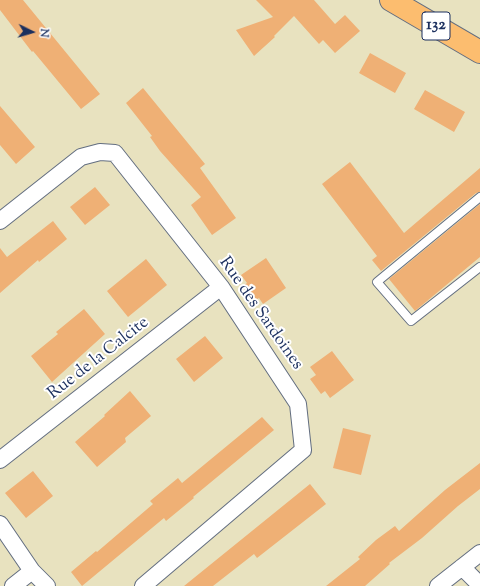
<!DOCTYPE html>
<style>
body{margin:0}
#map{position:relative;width:480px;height:586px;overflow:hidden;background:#e8e2bf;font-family:"Sorts Mill Goudy",serif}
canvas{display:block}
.north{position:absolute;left:12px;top:12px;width:40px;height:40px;-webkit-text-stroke:3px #fff;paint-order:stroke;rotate:95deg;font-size:11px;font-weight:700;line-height:16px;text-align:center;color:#1b2f5e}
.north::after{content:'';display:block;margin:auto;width:14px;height:18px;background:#1b2f5e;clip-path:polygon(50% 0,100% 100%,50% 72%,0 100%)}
</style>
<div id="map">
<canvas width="480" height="586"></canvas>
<div class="north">N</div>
</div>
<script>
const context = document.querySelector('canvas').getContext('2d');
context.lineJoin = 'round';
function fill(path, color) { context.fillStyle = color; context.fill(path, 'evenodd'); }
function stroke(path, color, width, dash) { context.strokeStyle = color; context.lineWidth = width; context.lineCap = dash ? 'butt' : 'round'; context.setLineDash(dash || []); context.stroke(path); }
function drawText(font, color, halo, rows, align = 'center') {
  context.font = font + ' "Sorts Mill Goudy",serif'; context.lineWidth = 4; context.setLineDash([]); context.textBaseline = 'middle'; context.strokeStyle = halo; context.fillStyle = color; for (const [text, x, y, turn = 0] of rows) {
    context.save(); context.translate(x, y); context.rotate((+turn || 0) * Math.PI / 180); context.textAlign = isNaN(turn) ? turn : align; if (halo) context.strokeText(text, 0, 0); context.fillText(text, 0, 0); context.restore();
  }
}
const building = new Path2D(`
 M0,0H23L100,94L81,109L33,51L32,52L0,10Z
 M256,0H314L335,24L345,15L360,31L335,53L323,40L319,44L294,16L274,36L275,37L254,56L236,30L273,17Z
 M370,53L406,73L395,93L359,73Z
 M143,88L205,164L200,168L236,218L212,235L191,205L201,197L160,151L150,137L152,136L126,103Z
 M425,90L465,112L454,132L414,109Z
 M0,106L35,147L16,164L0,145Z
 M350,162L404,233L480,168V192L476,193L381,271L372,260L377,256L322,184Z
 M95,187L110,205L85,225L70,207Z
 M480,204V257L415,311L389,279Z
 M53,221L67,239L39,262L38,260L0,293V248L7,257Z
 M266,258L286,288L263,304L259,298L254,301L243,286L247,283L241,275Z
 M146,259L167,285L128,317L107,291Z
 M84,309L105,334L52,382L31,356L58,334L56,332Z
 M205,336L223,358L194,382L176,359Z
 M332,351L354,380L330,398L325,391L321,394L310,379L316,375L310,367Z
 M130,391L151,416L125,438L126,442L97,467L75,442L105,416L104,415Z
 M262,417L274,430L193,497L194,498L166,521L164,518L82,586L71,572L96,551L97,552L153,504L150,501L178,478L182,483Z
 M343,428L371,435L361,475L333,468Z
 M480,463V489L458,506L422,538L389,563L390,564L365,586H326L360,559L358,557L376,540L395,526L399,531L445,490Z
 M33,471L53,496L26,518L5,493Z
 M310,484L326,504L257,558L254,554L213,586H184Z`);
const lane = new Path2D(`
 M480,197L377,282L411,321L480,267`);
const street = new Path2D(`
 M0,221L81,157L100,152L115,153L221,287L298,404L303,450L143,586
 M0,460L221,287
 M0,524L32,571L47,586
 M462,567L480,585
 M13,586L32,571
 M438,586L480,553`);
const primary = new Path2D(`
 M391,0L480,52`);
const shields = [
 [436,26,28]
];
const shieldNames = [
 ["132",436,26]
];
const streetNames = [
 ["Rue des Sardoines",260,314,55],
 ["Rue de la Calcite",99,359,-38]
];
fill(building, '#efb075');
stroke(lane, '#636e80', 10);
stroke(street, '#636e80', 18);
stroke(primary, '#636e80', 24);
stroke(lane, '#fff', 8);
stroke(street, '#fff', 16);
stroke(primary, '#fcbd6f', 22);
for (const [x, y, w] of shields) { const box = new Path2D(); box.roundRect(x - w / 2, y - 14, w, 28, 3); context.fillStyle = '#fff'; context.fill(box); stroke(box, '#1b2f5e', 1); }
drawText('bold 16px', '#1b2f5e', null, shieldNames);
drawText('17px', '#1b2f5e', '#fff', streetNames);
</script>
